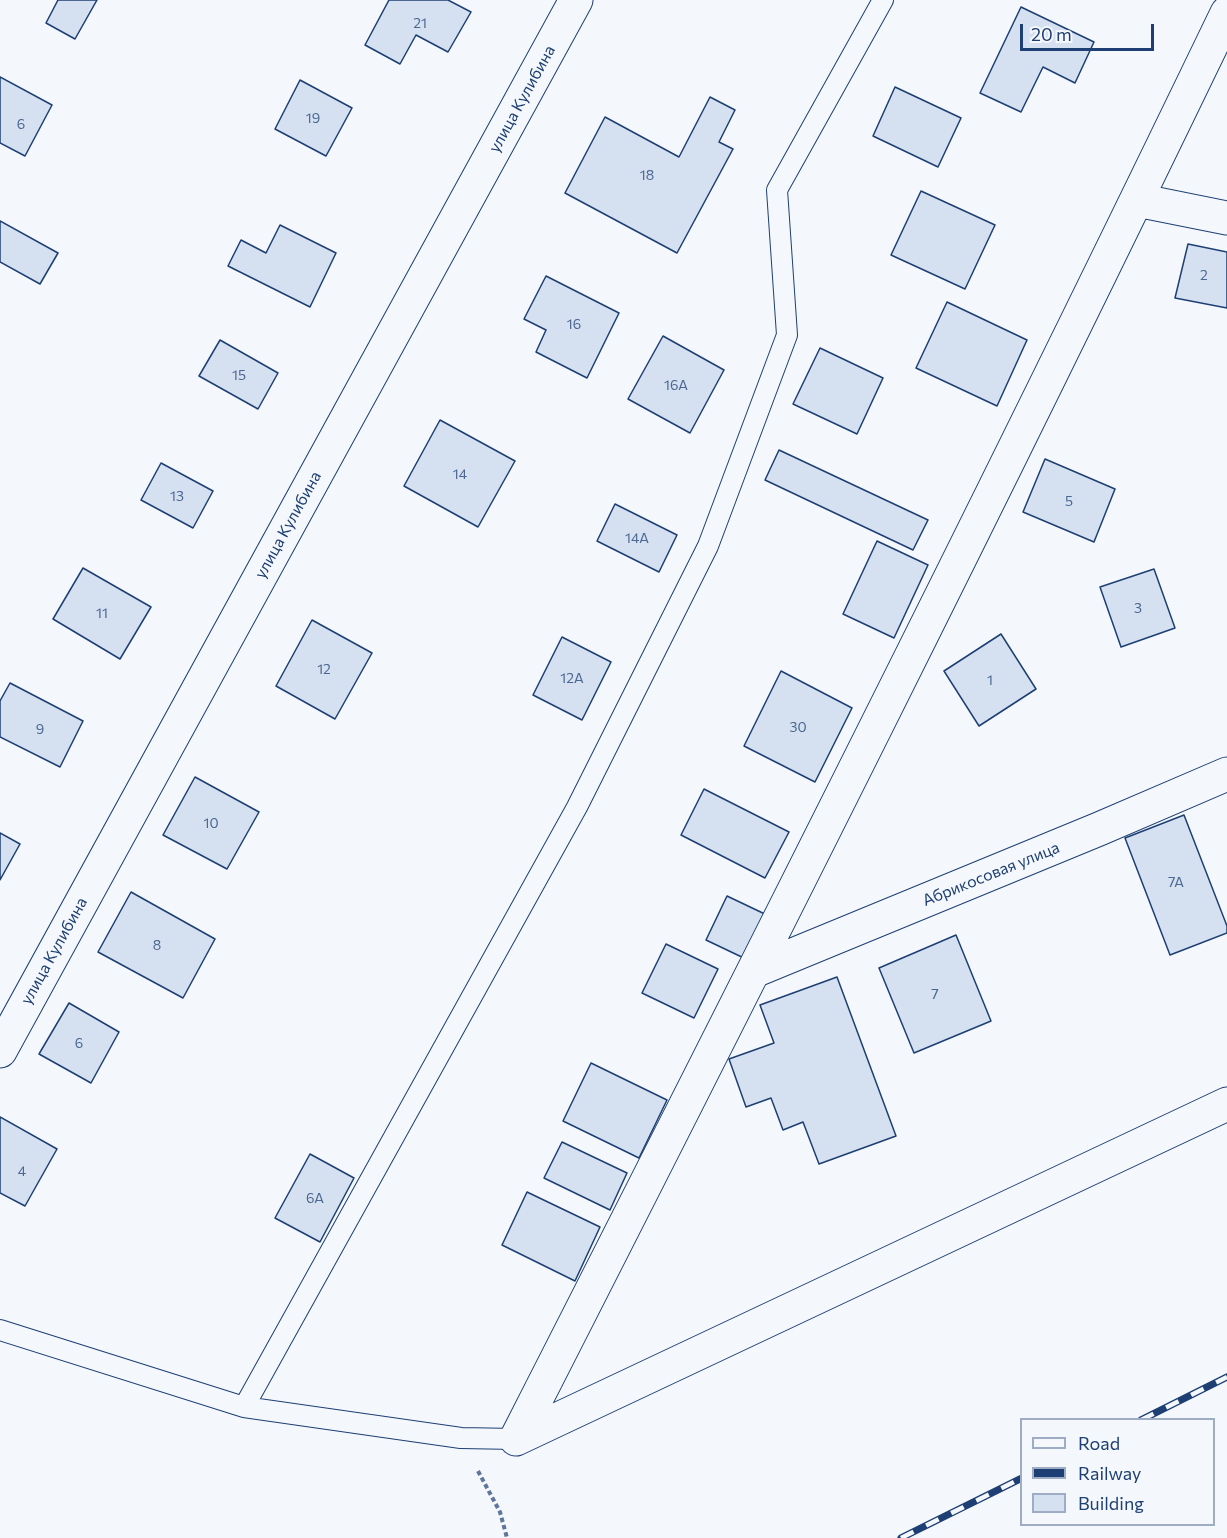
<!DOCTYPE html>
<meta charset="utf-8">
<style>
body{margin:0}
#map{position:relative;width:1227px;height:1538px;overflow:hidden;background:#f4f7fb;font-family:Commissioner,sans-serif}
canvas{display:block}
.legend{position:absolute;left:1020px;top:1418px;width:195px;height:108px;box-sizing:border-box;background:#f4f7fb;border:2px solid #9eadc5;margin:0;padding:8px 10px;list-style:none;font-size:18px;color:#1d3f73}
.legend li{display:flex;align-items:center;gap:12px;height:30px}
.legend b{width:30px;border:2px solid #9eadc5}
.scale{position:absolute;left:1020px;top:24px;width:134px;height:27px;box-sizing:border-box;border:3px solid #1d3f73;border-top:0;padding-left:8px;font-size:18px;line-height:21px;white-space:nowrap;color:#1d3f73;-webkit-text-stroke:4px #f4f7fb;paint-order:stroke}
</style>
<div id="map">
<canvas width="1227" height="1538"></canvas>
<ul class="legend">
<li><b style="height:8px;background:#f4f7fb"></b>Road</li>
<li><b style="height:8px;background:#1d3f73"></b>Railway</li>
<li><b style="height:16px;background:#d5e0f0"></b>Building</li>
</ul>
<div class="scale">20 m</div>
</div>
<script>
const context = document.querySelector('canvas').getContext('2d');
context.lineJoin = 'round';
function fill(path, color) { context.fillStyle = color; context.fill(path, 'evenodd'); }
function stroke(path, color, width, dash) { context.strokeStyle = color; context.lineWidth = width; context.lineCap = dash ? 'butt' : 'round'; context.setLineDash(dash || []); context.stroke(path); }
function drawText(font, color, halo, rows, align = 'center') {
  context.font = font + ' Commissioner,sans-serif'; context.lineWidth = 4.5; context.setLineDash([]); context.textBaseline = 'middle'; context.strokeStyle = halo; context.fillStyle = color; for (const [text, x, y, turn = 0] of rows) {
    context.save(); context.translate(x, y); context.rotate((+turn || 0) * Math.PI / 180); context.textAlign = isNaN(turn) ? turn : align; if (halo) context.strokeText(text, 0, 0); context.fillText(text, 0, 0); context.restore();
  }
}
const building = new Path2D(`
 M58,0H97L75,39L46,23Z
 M389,0H448L471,12L448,52L416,35L400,64L365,45Z
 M1021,7L1094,42L1075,83L1043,67L1021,112L980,93Z
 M0,77L52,105L25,156L0,143Z
 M300,80L352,108L326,156L275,129Z
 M895,87L961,118L938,167L873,136Z
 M710,97L735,110L719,142L733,149L677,253L565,193L605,117L679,157Z
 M921,191L995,225L965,289L891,255Z
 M0,221L58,253L40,284L0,262Z
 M280,225L336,253L310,307L228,266L241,240L266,253Z
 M1188,244L1227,252V308L1175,298Z
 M546,276L619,313L587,378L536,352L546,330L524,319Z
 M947,302L1027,340L997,406L916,368Z
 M663,336L724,370L690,433L628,399Z
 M220,340L278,373L258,409L199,376Z
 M820,348L883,378L857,434L793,404Z
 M440,420L515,461L478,527L404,486Z
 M779,450L928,520L913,550L765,480Z
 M1045,459L1115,489L1094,542L1023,512Z
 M161,463L213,491L193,528L141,500Z
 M615,504L677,535L659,572L597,541Z
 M877,541L928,565L894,638L843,614Z
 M83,568L151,607L120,659L53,619Z
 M1154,569L1175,628L1121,647L1100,587Z
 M312,620L372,653L335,719L276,686Z
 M1001,634L1036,689L979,726L944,671Z
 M562,637L611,662L582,720L533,695Z
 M781,671L852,708L815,782L744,746Z
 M10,683L83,721L60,767L0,737V701Z
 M195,777L259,812L227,869L163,835Z
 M704,789L789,832L765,878L681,835Z
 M1184,815L1227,926V933L1170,955L1125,838Z
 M0,833L20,844L0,880Z
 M131,892L215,939L183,998L98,952Z
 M727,896L769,916L748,960L706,940Z
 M956,935L991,1021L914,1053L879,968Z
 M666,944L718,969L694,1018L642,993Z
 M837,977L896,1136L819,1164L803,1122L783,1130L771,1098L746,1107L729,1059L774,1043L760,1005Z
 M69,1003L119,1032L91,1083L39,1054Z
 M591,1063L667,1100L639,1158L563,1121Z
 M0,1117L57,1149L25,1206L0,1193Z
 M562,1142L627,1173L610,1210L544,1178Z
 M310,1154L354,1178L320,1242L275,1218Z
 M527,1192L600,1227L575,1281L502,1245Z`);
const path = new Path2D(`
 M478,1471L500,1512L507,1538`);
const lane = new Path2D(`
 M0,1330L244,1407L461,1438L516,1439
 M244,1407L577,807L708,546L787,335L777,190L883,0`);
const street = new Path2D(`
 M1137,200L1227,218
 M754,971L1099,829L1227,774
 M0,1051L576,0
 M516,1439C757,966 996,492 1227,13
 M516,1439L1227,1104`);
const rail = new Path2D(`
 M1141,1420L1227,1377
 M901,1538L1022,1478`);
const numberNames = [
 ["21",420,23],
 ["19",313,118],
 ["6",21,124],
 ["18",647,175],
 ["2",1204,275],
 ["16",574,324],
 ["15",239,375],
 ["16А",676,385],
 ["14",460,474],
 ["13",177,496],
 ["5",1069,501],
 ["14А",637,538],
 ["3",1138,608],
 ["11",102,613],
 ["12",324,669],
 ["12А",572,678],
 ["1",990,680],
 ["30",798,727],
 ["9",40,729],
 ["10",211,823],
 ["7А",1176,882],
 ["8",157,945],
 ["7",935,994],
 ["6",79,1043],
 ["4",22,1171],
 ["6А",315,1198]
];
const streetNames = [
 ["улица Кулибина",522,99,-61],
 ["улица Кулибина",288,525,-61],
 ["Абрикосовая улица",991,874,-22],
 ["улица Кулибина",54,951,-61]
];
fill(building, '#d5e0f0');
stroke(building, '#1d3f73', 1.5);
stroke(lane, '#1d3f73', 22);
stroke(street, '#1d3f73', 35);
stroke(path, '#5e769c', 4, [4.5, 3]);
stroke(lane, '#f4f7fb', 20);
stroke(street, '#f4f7fb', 33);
stroke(rail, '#1d3f73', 7);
stroke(rail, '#f4f7fb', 4.5, [14]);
drawText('14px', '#4b6792', null, numberNames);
drawText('16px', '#1d3f73', '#f4f7fb', streetNames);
</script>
